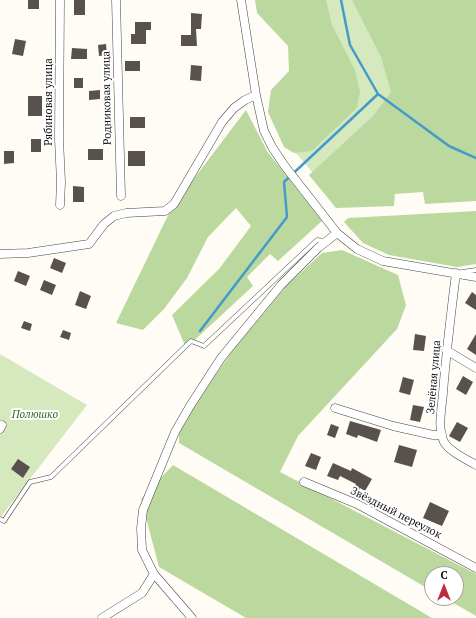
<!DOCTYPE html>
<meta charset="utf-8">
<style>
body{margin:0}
#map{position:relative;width:476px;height:618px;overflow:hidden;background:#fffcf5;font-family:"PT Serif",serif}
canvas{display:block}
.north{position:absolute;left:424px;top:566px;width:40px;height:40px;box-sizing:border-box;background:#fff;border:1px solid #a0a0a0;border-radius:50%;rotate:0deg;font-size:11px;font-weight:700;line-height:16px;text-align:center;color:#111}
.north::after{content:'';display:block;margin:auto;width:14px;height:18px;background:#be2c39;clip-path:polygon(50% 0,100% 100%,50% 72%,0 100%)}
</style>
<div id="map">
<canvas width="476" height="618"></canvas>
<div class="north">С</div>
</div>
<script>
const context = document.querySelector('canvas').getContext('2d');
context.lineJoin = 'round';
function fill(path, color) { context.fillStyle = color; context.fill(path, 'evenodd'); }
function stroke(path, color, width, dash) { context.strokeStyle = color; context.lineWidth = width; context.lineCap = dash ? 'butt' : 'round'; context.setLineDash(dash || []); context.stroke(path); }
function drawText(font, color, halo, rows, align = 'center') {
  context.font = font + ' "PT Serif",serif'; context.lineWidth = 4; context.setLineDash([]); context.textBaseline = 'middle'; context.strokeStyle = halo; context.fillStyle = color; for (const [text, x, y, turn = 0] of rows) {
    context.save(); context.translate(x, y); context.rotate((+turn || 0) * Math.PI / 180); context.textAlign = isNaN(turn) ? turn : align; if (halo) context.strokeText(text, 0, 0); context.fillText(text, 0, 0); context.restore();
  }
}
const green = new Path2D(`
 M302,0H397L476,97L320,181L289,145Z
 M0,354L87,405L0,518Z`);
const forest = new Path2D(`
 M255,0H326L332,25L355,70L360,92L357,108L312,151L294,153L284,147L268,112L271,90L289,71L288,46L257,13Z
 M352,0H476V201L425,204L423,192L395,194L394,206L336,208L309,175L373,116L391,92L381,57Z
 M246,110L267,151L322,221L278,261L270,254L247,277L253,286L186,348L172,315L219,269L251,226L236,208L208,237L187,278L164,309L143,330L116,323L171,209Z
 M476,211V264L457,267L389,255L363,243L344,222L348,218Z
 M342,250L398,275L406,305L397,329L298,436L280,472L476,574V616L445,598H456V574H432V591L179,443V428L232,351L287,285L322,253Z
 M173,465L432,618H246L159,567L141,499Z`);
const stream = new Path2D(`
 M378,94L449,146L476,158
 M200,331L287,217L284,182L378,94L350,45L341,0`);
const building = new Path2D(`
 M28,0H39V9H28Z
 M74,0H85V15H74Z
 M191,13L202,14L201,29H196L197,46H181V35H191Z
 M135,22H151V30H146V44H131V34H135Z
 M15,39L26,41L23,56L12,54Z
 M106,44L107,55L99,56L98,45Z
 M72,48L87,49V59H71Z
 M125,61H140V71H125Z
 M191,65L202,66L201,81L190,80Z
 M74,78H83V88H74Z
 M100,90V99L89,100V91Z
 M28,96H42V116H28Z
 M130,117H145V128H130Z
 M31,139H41V152H31Z
 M88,149H103V160H88Z
 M4,151H14V163L4,164Z
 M128,151H145V166H128Z
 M73,186L84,187V202H73Z
 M54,258L66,263L62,273L50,268Z
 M18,271L30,276L26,286L14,281Z
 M44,280L56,285L52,295L40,290Z
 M80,291L91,296L86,309L75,305Z
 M472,292L476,295V310L465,303Z
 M24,321L32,324L30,331L21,328Z
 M63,330L71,333L69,340L60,337Z
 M415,334L426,336L424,351L413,350Z
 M476,334V355L467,349Z
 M463,376L473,382L466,395L456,389Z
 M403,377L414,380L410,395L399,392Z
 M413,405L424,407L420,422L410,420Z
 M350,421L381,430L377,442L358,435L357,438L346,434Z
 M457,422L468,428L460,442L449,436Z
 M331,424L339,427L335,438L327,435Z
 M399,445L417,450L412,467L394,462Z
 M311,453L321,457L316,470L305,466Z
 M18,459L30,467L23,478L11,469Z
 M333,463L351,471L352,468L372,479L365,491L360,488L359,491L354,488L356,484L340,476L338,480L327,476Z
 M430,502L449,511L442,526L423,518Z`);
const service = new Path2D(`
 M462,272L476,270
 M0,519L4,521L30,482L51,477L191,341L204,346L317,240L327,241`);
const minor = new Path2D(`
 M60,0L59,139L61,182L60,205
 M116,0L121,196
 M241,0L256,95L264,131L272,147L284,165L337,233L357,249L383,261L476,277
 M0,254L28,253L89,244L104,224L114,216L126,213L165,211L174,204L222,122L234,108L245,100L256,95
 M456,273C451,313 446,353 443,393C442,407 437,428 444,442C450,452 466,459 476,465
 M446,350L476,368
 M335,408L393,426L433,435H442
 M0,429L2,425
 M304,482L357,504L476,568
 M102,618L142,593L154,574
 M192,618L154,574L142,550L141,528L143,510L175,432L190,406L221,358L281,285L318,248L337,233`);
const streetNames = [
 ["Родниковая улица",107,98,-91],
 ["Рябиновая улица",49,102,-90],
 ["Зелёная улица",434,377,-85],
 ["Звёздный переулок",396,513,27]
];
const parkNames = [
 ["Полюшко",35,415]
];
fill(green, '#d6e9be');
fill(forest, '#bbd99e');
stroke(stream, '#449aca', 2.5);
fill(building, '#59514d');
stroke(service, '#444', 5);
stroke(minor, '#444', 9);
stroke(service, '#fff', 4);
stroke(minor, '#fff', 8);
drawText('11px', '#111', '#fff', streetNames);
drawText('italic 11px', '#336822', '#fff', parkNames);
</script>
